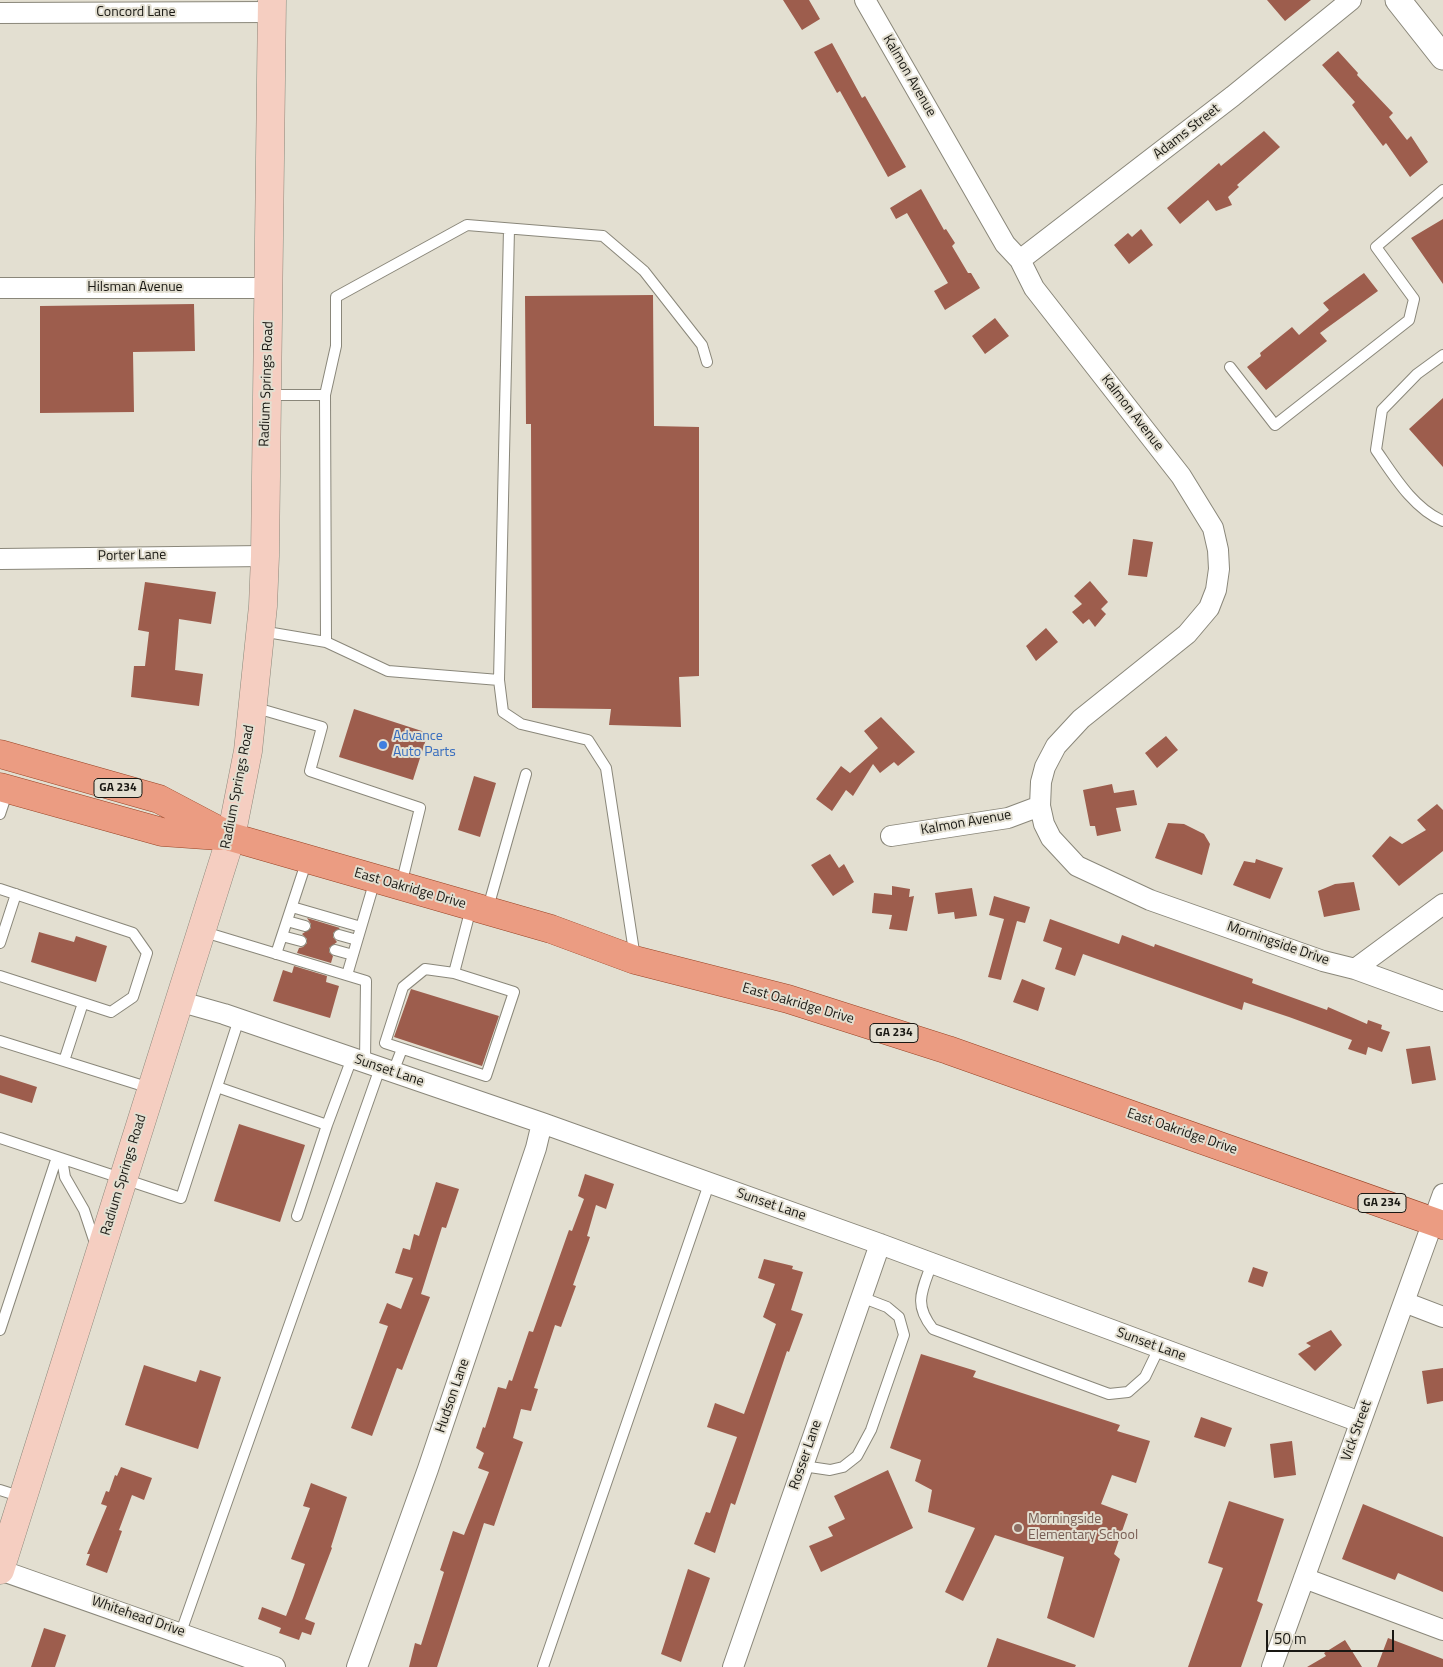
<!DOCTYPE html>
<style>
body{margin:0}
#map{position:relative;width:1443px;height:1667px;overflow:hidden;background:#e3dfd1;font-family:"Titillium Web",sans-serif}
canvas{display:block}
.scale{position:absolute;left:1266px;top:1630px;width:128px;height:22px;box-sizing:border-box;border:2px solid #191813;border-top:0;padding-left:6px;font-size:15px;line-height:18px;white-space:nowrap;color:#191813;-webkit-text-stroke:4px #e3dfd1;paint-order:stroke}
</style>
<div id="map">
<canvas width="1443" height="1667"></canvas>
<div class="scale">50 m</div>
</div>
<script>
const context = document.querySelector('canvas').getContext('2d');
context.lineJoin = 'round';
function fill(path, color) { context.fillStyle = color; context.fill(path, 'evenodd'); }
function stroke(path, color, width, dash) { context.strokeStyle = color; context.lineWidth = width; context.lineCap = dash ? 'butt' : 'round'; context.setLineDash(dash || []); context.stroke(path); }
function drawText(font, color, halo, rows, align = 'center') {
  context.font = font + ' "Titillium Web",sans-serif'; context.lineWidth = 4; context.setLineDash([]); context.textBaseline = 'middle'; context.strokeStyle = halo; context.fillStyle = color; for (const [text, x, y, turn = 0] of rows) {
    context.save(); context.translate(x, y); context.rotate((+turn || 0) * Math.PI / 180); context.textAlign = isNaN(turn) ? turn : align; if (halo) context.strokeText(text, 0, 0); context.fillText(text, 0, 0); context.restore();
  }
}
const building = new Path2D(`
 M783,0H809L820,19L802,30Z
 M1267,0H1311L1285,21Z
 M832,43L862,98L865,96L906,167L888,177L840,91L837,93L814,52Z
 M1338,51L1358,73L1357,75L1393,113L1389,117L1407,140L1411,136L1428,162L1410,177L1386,143L1383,146L1352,105L1355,102L1322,65Z
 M1264,131L1280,147L1237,185L1239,187L1228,197L1232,205L1216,211L1208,200L1180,224L1167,208L1219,163L1221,166Z
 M921,189L944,230L946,229L955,243L952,246L968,273H971L980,288L945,310L934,291L948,283L907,213L896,219L890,208Z
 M1443,219V284L1411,238Z
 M1141,229L1153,245L1129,264L1114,245L1128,233L1132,237Z
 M1364,273L1378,291L1320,333L1327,341L1266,390L1247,367L1261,356L1260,353L1292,327L1299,335L1329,310L1323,303Z
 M653,295L654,426L699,427V676L679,677L681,727L609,725L611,709L532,708L531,424H526L525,296Z
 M194,304L195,351L133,352L134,412L40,413V306Z
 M995,318L1009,336L985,354L972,336Z
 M1443,398V467L1409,429Z
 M1133,539L1153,542L1147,577L1128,575Z
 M1090,581L1108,602L1101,609L1106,614L1095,627L1089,619L1083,624L1072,612L1082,604L1074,596Z
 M145,582L216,592L211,624L179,619L175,670L203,674L199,706L131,697L134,666H145L149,632L138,630Z
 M1046,628L1058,642L1036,661L1026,646Z
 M354,709L428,733L413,780L339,757Z
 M881,717L915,752L898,766L894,762L880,773L873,764L853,796L846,790L832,811L816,799L841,766L850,773L878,748L864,731Z
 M1166,736L1178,750L1157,768L1145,753Z
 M474,776L496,783L480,837L458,830Z
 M1112,784L1114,793L1134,790L1137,805L1116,808L1121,831L1097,836L1095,826H1090L1083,790Z
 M1437,804L1443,810V851L1399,886L1372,856L1390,836L1402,844L1426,830L1417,820Z
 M1168,823L1184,824L1204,834L1210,844L1202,875L1155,858Z
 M830,854L839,868L844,864L854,882L833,896L811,865Z
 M1256,859L1283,868L1270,899L1233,885L1244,861L1255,863Z
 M1354,882L1360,910L1324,917L1318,891L1335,884Z
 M892,886L910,889L909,897L914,896L907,931L889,929L892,915L872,913L874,893L892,895Z
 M972,888L977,916L955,919L954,912L938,914L935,893Z
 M994,896L1030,907L1025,923L1017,921L1001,980L988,977L1004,919L989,915Z
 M307,918L340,928L333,933V937L337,942L329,948V952L333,956L331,963L297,953L299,948L303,947L307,943V939L302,934L311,928V924Z
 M1050,919L1119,944L1122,935L1154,947L1155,944L1253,979L1252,983L1327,1010L1328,1007L1367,1024L1368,1020L1382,1025L1381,1029L1390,1032L1382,1052L1368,1047L1366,1055L1348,1049L1352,1040L1289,1017L1244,1002L1242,1010L1083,954L1075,976L1055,969L1062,948L1043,941Z
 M39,932L74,942L76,936L107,946L96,982L31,962Z
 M294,966L327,976L326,982L339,986L330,1018L273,1001L283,970L292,973Z
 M1022,979L1045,988L1038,1011L1013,1002Z
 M411,989L499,1016L482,1066L394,1037Z
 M1430,1046L1436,1080L1412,1084L1406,1049Z
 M0,1075L37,1087L32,1103L0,1093Z
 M239,1124L305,1145L280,1222L214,1201Z
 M585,1174L614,1184L606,1209L596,1205L587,1236L590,1237L573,1285L576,1286L561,1327L555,1325L534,1388L538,1389L531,1411L521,1409L513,1438L523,1442L494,1526L484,1523L437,1667H409L415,1643L421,1645L444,1572L440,1570L453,1531L464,1535L489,1472L478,1468L484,1453L476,1448L483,1427L485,1428L498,1387L506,1389L509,1380L512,1381L529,1331L533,1332L569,1230L572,1231L584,1199L578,1196Z
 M436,1182L459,1189L446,1228L442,1227L421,1294L430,1297L402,1370L397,1368L372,1436L351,1428L388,1326L379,1323L387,1303L401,1309L413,1278L395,1273L403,1248L410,1250L414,1234L419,1236Z
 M764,1259L793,1266L792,1269L803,1272L791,1310L803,1314L789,1352L787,1351L735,1505L731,1503L715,1553L694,1544L706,1512L710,1513L737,1437L707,1427L715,1403L744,1414L764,1358L776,1324L763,1317L775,1284L758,1278Z
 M1253,1267L1268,1272L1263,1287L1248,1282Z
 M1331,1330L1342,1345L1315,1371L1298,1354L1311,1346L1306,1343Z
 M921,1354L976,1371L973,1377L1120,1425L1117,1431L1150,1441L1136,1483L1112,1475L1101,1504L1128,1514L1114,1554L1120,1559L1094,1638L1047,1618L1064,1557L995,1535L963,1601L945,1592L975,1528L928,1512L932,1490L915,1481L921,1460L890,1448Z
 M144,1365L196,1382L200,1370L221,1377L198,1449L125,1425Z
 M1443,1368V1401L1427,1404L1422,1371Z
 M1201,1417L1232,1428L1225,1447L1194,1437Z
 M1292,1441L1296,1475L1274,1478L1270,1444Z
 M121,1467L152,1478L144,1500L132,1495L119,1530L122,1531L107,1573L86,1565L90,1554H87L107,1506L101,1504L106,1491L109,1492L115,1475L117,1476Z
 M888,1470L913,1528L821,1572L809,1546L833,1536L828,1527L845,1519L834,1496Z
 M311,1483L347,1497L331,1547L332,1548L305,1619L315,1623L311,1635L302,1632L299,1640L279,1633L281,1628L258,1619L262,1607L286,1616L293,1598L305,1564L291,1559L310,1508L303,1506Z
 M1229,1501L1284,1519L1257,1601L1263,1604L1241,1667H1188L1223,1568L1208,1563Z
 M1363,1504L1443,1537V1592L1398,1573L1395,1580L1342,1559Z
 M688,1569L710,1578L681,1662L661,1654Z
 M44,1628L66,1635L55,1667H31Z
 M997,1638L1076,1665L1075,1667H987Z
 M1388,1638L1443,1659V1667H1377Z
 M1345,1640L1362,1667H1307L1326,1656L1324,1653Z`);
const service = new Path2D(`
 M1443,355L1417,374L1382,410L1376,450C1394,476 1413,508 1443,521
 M1230,367L1275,425L1409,320L1414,299L1376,247L1443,190
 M269,395H325
 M261,631L326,642L388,671L499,680L503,712L521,724L588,740L606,768L635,958
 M326,642L325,395L336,346V297L467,225L603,236L644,271L702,345L707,362
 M499,680L509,229
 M253,707L322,727L310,771L420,808L401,885
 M0,814L8,790
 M0,889L133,933L147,953L133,997L111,1012L0,976
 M292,907L361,927
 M487,911L526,774
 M287,921L305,926
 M201,931L366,981L365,1062
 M339,935L357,940
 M282,936L301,941
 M0,943L16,894
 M335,950L353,955
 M276,954L307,860
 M454,973L514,992L486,1076L385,1043L403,987L425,969L454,973L471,908
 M347,975L375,880
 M0,1041L150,1088
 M64,1061L83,1003
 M393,1072L402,1049
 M217,1087L327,1125L352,1058
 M0,1138L181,1198L239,1019
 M62,1159L65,1177L84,1210L96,1246
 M297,1216L327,1125
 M932,1263C922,1291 913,1304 933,1329L1109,1394L1128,1392L1145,1377L1159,1348
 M0,1330L57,1157
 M803,1466L830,1470L843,1467L857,1456L871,1430L904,1335L899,1317L887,1307L861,1297
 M0,1490L22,1497
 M181,1632L380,1068
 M543,1667L709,1184`);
const minor = new Path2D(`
 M865,0L1005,244L1020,260L1034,288L1181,476L1213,528L1218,550L1219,569L1216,590L1209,608L1187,634L1081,719L1056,746L1045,767L1041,782L1040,806L1044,824L1051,838L1077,866L1150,900L1323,961L1355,969L1443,1001
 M0,13L272,12
 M1020,260L1233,96L1351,0
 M0,288H270
 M0,559L265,556
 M891,836L1008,818L1040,806
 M1355,969L1443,904
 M178,1001L224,1014L542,1123L880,1244L1360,1422
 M1404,1302L1443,1317
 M0,1570L275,1667
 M1304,1578L1443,1630
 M357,1667L428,1469L536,1148L542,1123
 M733,1667L880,1244
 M1272,1667L1443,1194`);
const tertiary = new Path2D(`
 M1398,0L1443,57`);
const secondary = new Path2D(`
 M0,1570L231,837L248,751L263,606L265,556L272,0`);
const primary = new Path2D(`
 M0,754L159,799L231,837L551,929L635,960L788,999L948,1050L1443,1225
 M0,787L162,832L219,836`);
const markers = [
 [383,745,5,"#3f7fe0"],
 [1018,1528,5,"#8d6e63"]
];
const shields = [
 [118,788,48],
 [894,1033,48],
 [1382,1203,48]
];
const shieldNames = [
 ["GA 234",118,788],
 ["GA 234",894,1033],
 ["GA 234",1382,1203]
];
const streetNames = [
 ["Concord Lane",136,13],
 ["Kalmon Avenue",909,76,60],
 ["Adams Street",1187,132,-38],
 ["Hilsman Avenue",135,288],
 ["Radium Springs Road",267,384,-88],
 ["Kalmon Avenue",1132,413,52],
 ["Porter Lane",132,556,-1],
 ["Radium Springs Road",238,787,-79],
 ["Kalmon Avenue",966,823,-10],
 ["East Oakridge Drive",410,889,16],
 ["Morningside Drive",1278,944,19],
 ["East Oakridge Drive",798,1004,16],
 ["Sunset Lane",389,1071,19],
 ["East Oakridge Drive",1182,1132,19],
 ["Radium Springs Road",124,1175,-73],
 ["Sunset Lane",771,1205,19],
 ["Sunset Lane",1151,1345,20],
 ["Hudson Lane",453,1396,-71],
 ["Vick Street",1357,1431,-70],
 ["Rosser Lane",806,1455,-71],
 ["Whitehead Drive",138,1617,19]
];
const shopNames = [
 ["Advance",393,737],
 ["Auto Parts",393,753]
];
const educationNames = [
 ["Morningside",1028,1520],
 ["Elementary School",1028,1536]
];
fill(building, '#9d5d4d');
stroke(service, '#8a877a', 12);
stroke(minor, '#8a877a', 22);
stroke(tertiary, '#8a877a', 27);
stroke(secondary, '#8a877a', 29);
stroke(primary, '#984325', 29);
stroke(service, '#fff', 10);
stroke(minor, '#fff', 20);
stroke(tertiary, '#fff', 25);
stroke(secondary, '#f5cec1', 28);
stroke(primary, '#eb9c82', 28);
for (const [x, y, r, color] of markers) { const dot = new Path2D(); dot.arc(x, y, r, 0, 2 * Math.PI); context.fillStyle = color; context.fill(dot); stroke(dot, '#e3dfd1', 2); }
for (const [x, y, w] of shields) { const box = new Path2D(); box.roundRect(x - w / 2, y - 9.5, w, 19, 4); context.fillStyle = '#e3dfd1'; context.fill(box); stroke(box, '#191813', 1); }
drawText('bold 12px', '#191813', null, shieldNames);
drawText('14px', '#191813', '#e3dfd1', streetNames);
drawText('14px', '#366cbe', '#e3dfd1', shopNames, 'left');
drawText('14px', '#785e54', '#e3dfd1', educationNames, 'left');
</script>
